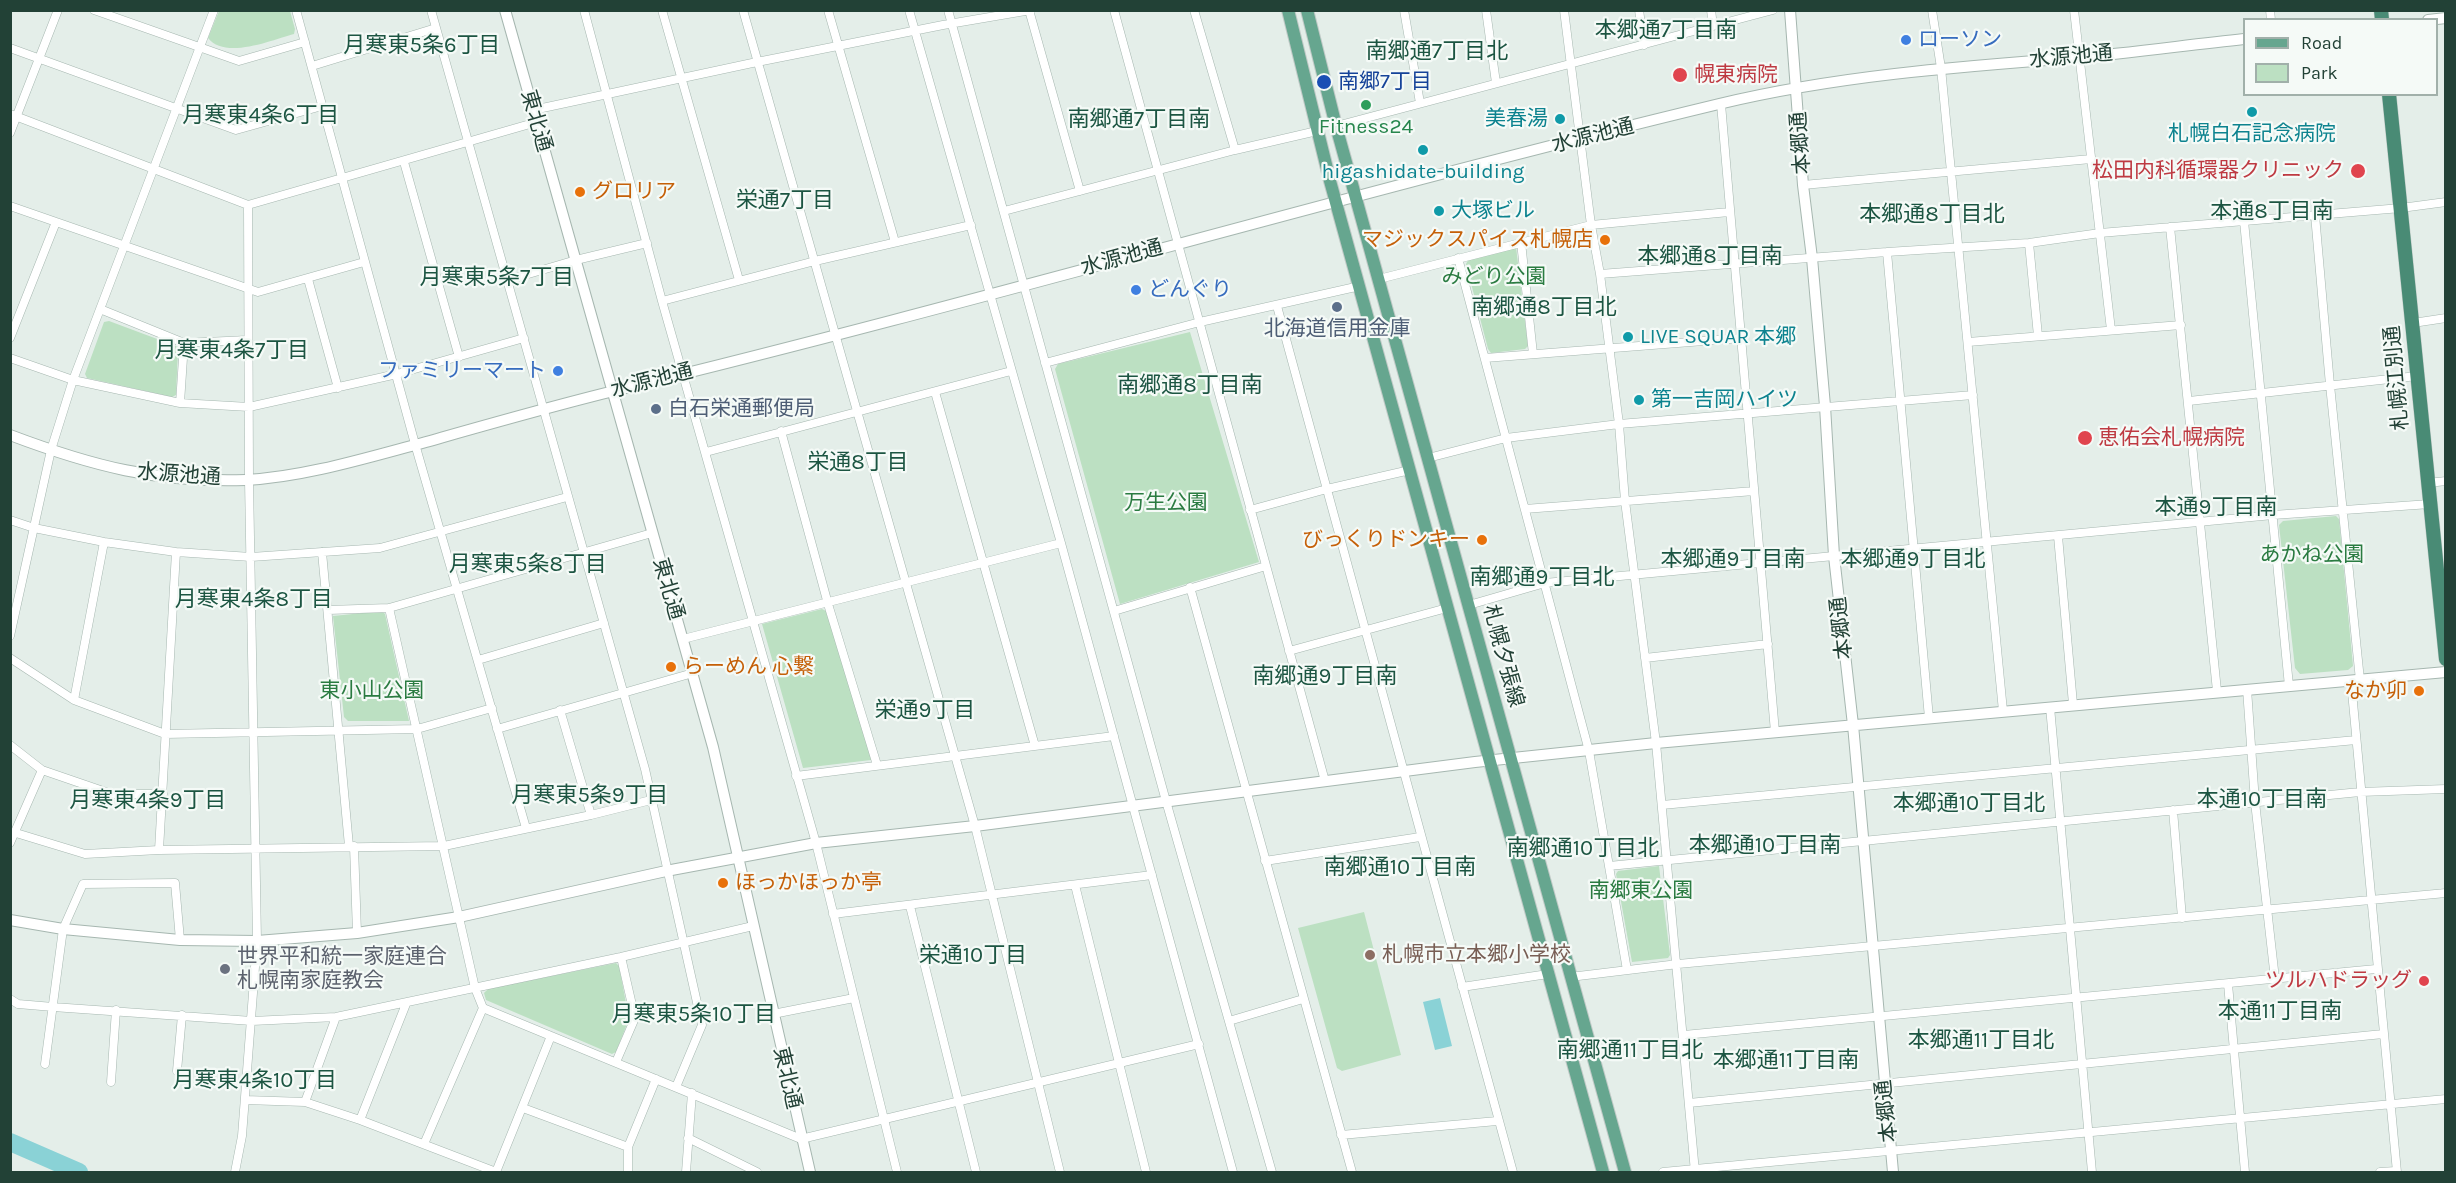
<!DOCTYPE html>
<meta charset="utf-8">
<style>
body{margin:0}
#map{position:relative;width:2456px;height:1183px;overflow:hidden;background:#e4eee9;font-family:Karla,sans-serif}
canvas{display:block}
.frame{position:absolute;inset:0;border:12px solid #224136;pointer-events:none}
.legend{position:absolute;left:2243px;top:18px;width:195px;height:78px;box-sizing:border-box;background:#f5faf7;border:2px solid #a1b0aa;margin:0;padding:8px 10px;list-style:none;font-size:18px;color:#224136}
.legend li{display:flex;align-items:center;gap:12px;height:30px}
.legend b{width:30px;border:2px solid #a1b0aa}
</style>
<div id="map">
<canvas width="2456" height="1183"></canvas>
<div class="frame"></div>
<ul class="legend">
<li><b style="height:8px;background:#66a68f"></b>Road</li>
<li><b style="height:16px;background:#bce0c2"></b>Park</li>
</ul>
</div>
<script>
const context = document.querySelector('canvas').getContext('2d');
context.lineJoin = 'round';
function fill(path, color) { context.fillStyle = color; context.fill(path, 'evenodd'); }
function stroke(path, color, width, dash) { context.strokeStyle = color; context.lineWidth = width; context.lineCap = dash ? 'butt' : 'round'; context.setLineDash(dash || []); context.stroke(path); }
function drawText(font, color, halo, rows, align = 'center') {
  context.font = font + ' Karla,"Noto Sans JP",sans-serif'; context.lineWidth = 4.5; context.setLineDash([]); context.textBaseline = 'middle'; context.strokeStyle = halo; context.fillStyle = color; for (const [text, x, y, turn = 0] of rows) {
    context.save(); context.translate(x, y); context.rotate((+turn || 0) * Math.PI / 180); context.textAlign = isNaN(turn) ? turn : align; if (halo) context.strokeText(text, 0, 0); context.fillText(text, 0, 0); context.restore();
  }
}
const green = new Path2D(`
 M219,11H290L295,29L294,34C272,40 225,60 208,38Z
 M1516,247L1528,346L1525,349L1491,353L1488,349L1466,264L1469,258Z
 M109,321L176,346L178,350L176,395L172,397L87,378L85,374L104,322Z
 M1190,332L1259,562L1120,604L1055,369L1058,364Z
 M2336,516L2339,519L2353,666L2348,670L2300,674L2295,668L2279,525L2283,521Z
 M822,609L826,611L872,755L871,760L803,768L762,624Z
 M382,611L385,614L409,721H348L344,717L333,616Z
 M1659,866L1670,955L1668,958L1632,962L1616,874L1618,871Z
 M1364,912L1401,1055L1342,1071L1337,1068L1298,928Z
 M616,963L619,966L629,1019L616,1052L612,1054L486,1000L484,993L488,989Z`);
const water = new Path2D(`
 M1440,998L1452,1046L1435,1050L1423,1002Z`);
const river = new Path2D(`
 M10,1142L79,1172`);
const minor = new Path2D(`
 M94,10L239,61L305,42
 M296,10L415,444L526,828
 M431,10L645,769L702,1025L676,1087
 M584,10L662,301L816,843L897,1172
 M662,10L739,280
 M743,10L975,826L1060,1172
 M828,10L895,242
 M909,10L1061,543L1233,1172
 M948,10L1166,801L1272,1172
 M1029,10L1080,191
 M1114,10L1325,781
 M1194,10L1235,150
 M1404,10L1420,103
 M1486,10L1496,83
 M1564,10L1591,225L1600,274L1619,424L1625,501L1656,743L1695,1172
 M1639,10L1644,45
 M1711,10L1713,26
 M1932,10L1941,68L2003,711
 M2074,10L2111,330
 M2270,10L2271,20
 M10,48L236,130L322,106
 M312,66L436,28
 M1721,104L1775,732
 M533,110L757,62L943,25L1031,10
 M10,114L248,205L537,122
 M1336,126L1773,10
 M10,133L58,10
 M404,162L459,357
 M1803,185L2091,159
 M10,206L258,292L364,262
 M1004,211L1235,150L1317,131
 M2315,215L2330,385L2360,680
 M2244,221L2289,686
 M2170,227L2217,691
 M1521,242L1533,354
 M2029,243L2038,336
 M1887,252L1929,718
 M1458,258L1589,751L1627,970
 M1600,274L1887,252L2029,243L2100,233L2401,208L2446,202
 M308,279L338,388
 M1379,279L1591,225L1729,212
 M508,280L576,260L647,243
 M662,301L815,261L971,225
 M1277,306L1513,1172
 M100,309L184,343L248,340
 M2413,323L2446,318
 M10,338L56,222
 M1968,342L2181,325
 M10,358L73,380L180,403L249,407L397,374L524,338
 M1485,358L1742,338
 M1045,363L1200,322L1360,286
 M935,392L1035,746
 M2189,401L2417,376
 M180,403L184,343
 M781,431L828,604L877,765
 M706,452L1011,371
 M1428,458L1506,438L1619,424L1973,395
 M2428,483L2446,481
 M1525,509L1754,491
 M1250,510L1327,489L1410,470
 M10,520L34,528L104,542L176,552L251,557L380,548L567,497
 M2058,536L2073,704
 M322,552L349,846
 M1190,587L1352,1172
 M1469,605L1545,583L2273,515L2430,504
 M389,608L475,988L483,1008L801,1139L1199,1044
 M328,610L389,608L652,533
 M1114,611L1266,566
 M10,636L51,450L73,380L214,10
 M683,639L1061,543
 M1289,651L1447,608
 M10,658L74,700L165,734L417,729L492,708
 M1645,658L1768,644
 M478,660L604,623
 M2351,681L2397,1172
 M2247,689L2255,802L2275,979
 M74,700L104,542
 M2050,707L2092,1172
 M560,710L591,815
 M497,729L693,673
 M10,745L42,770L112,794H163
 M796,776L1114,736
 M1662,805L2356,740
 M2173,810L2182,918
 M16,833L85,854L159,850L444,846L591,815L651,800
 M10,843L42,770
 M354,846L357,933
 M159,850L176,552
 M1265,861L1420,837
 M1609,866L2360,792L2446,789
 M1075,885L1146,1172
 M910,906L976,1172
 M833,914L1152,875
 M1570,977L1678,964L2446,893
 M2228,984L2245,1172
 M1462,987L1548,974
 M10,999L18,1004L53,1007L252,1021L336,1017L621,957L753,926
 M773,1014L854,998
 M1229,1021L1303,999
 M1684,1035L2376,969
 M616,1062L635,1018L621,957
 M45,1064L63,929L83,884L175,883L180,940
 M177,1071L182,1015
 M111,1082L116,1010
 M245,1100L305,1102L360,1120L496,1172
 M305,1102L336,1017
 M1689,1103L2383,1034
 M523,1108L628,1147
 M360,1120L406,1004
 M1341,1135L1497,1121
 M688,1138L757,1172
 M424,1144L483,1008
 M235,1172L242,1136L257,941L249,480L248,205
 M496,1172L551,1036
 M628,1172V1147L656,1079
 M686,1172L692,1093
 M1663,1172L2446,1099
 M2380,1172L2396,1171`);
const tertiary = new Path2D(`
 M505,10L713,747L810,1172
 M1790,10L1803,185L1812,258L1825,406L1834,556L1853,725L1893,1172
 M2428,20L2446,18
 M10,435C92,466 157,483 246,480C305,477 369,457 426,442C493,423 559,404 626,388C992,299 1353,192 1719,104C1835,76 1954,67 2073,58C2130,53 2187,45 2244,39
 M10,920L63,929L180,940L257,941L357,933L459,917L666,871L816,843L975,826L1475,762L1656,743L2446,672`);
const primary = new Path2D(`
 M1288,10L1330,181L1603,1172
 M1307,10L1336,126L1625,1172`);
const trunk = new Path2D(`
 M2381,10L2382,20
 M2389,94L2446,659`);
const markers = [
 [1906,40,6,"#3f7fe0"],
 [1680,75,8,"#e0444e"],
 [1324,82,8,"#1a4fb4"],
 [1366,105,6,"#2e9e5b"],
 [2252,112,6,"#0f9aa8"],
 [1560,119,6,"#0f9aa8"],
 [1423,150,6,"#0f9aa8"],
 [2358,171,8,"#e0444e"],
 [580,192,6,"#e8710a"],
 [1439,211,6,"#0f9aa8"],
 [1605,240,6,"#e8710a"],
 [1136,290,6,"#3f7fe0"],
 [1337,307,6,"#5c6f8a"],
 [1628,337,6,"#0f9aa8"],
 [558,371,6,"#3f7fe0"],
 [1639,400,6,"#0f9aa8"],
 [656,409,6,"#5c6f8a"],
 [2085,438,8,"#e0444e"],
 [1482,540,6,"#e8710a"],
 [671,667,6,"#e8710a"],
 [2419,691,6,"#e8710a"],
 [723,883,6,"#e8710a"],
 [1370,955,6,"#8d6e63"],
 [225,969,6,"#6b7280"],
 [2424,981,6,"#e0444e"]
];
const shopNames = [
 ["ローソン",1918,40],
 ["どんぐり",1148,290],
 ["ファミリーマート",546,371,"right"]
];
const streetNames = [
 ["水源池通",2071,57,-5],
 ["東北通",536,121,74],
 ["水源池通",1593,136,-14],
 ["本郷通",1801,143,-94],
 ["水源池通",1122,258,-15],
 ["札幌江別通",2397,378,-95],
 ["水源池通",652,381,-14],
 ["水源池通",179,475,4],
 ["東北通",668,589,74],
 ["本郷通",1842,628,-96],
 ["札幌夕張線",1503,656,75],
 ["東北通",787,1078,77],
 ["本郷通",1887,1111,-96]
];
const healthNames = [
 ["幌東病院",1694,75],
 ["松田内科循環器クリニック",2344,171,"right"],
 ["恵佑会札幌病院",2098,438],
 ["ツルハドラッグ",2412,981,"right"]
];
const transitNames = [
 ["南郷7丁目",1338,82]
];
const cultureNames = [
 ["美春湯",1548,119,"right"],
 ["札幌白石記念病院",2252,134,"center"],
 ["higashidate-building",1423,172,"center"],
 ["大塚ビル",1451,211],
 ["LIVE SQUAR 本郷",1640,337],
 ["第一吉岡ハイツ",1651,400]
];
const leisureNames = [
 ["Fitness24",1366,127]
];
const foodNames = [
 ["グロリア",592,192],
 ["マジックスパイス札幌店",1593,240,"right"],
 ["びっくりドンキー",1470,540,"right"],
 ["らーめん 心繋",683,667],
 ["なか卯",2407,691,"right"],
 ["ほっかほっか亭",735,883]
];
const parkNames = [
 ["みどり公園",1494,277],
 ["万生公園",1166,503],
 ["あかね公園",2312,555],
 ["東小山公園",372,691],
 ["南郷東公園",1641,891]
];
const serviceNames = [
 ["北海道信用金庫",1337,329],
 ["白石栄通郵便局",668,409,"left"]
];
const educationNames = [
 ["札幌市立本郷小学校",1382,955]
];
const worshipNames = [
 ["世界平和統一家庭連合",237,957],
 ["札幌南家庭教会",237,981]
];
const neighbourhoodNames = [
 ["本郷通7丁目南",1666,31],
 ["月寒東5条6丁目",422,46],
 ["南郷通7丁目北",1437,52],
 ["月寒東4条6丁目",261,116],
 ["南郷通7丁目南",1139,120],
 ["栄通7丁目",785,201],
 ["本通8丁目南",2272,212],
 ["本郷通8丁目北",1932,215],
 ["本郷通8丁目南",1710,257],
 ["月寒東5条7丁目",497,278],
 ["南郷通8丁目北",1544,308],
 ["月寒東4条7丁目",232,351],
 ["南郷通8丁目南",1190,386],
 ["栄通8丁目",858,463],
 ["本通9丁目南",2216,508],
 ["本郷通9丁目南",1733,560],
 ["本郷通9丁目北",1913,560],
 ["月寒東5条8丁目",528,565],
 ["南郷通9丁目北",1542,578],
 ["月寒東4条8丁目",254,600],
 ["南郷通9丁目南",1325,677],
 ["栄通9丁目",925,711],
 ["月寒東5条9丁目",590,796],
 ["本通10丁目南",2262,800],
 ["月寒東4条9丁目",148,801],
 ["本郷通10丁目北",1969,804],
 ["本郷通10丁目南",1765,846],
 ["南郷通10丁目北",1583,849],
 ["南郷通10丁目南",1400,868],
 ["栄通10丁目",973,956],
 ["本通11丁目南",2280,1012],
 ["月寒東5条10丁目",694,1015],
 ["本郷通11丁目北",1981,1041],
 ["南郷通11丁目北",1630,1051],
 ["本郷通11丁目南",1786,1061],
 ["月寒東4条10丁目",255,1081]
];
fill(green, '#bce0c2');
fill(water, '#8ad2d6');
stroke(river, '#8ad2d6', 18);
stroke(minor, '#a6b7b0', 9);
stroke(tertiary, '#a6b7b0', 12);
stroke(primary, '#c1cac7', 14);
stroke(trunk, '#c1cac7', 15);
stroke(minor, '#fff', 8);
stroke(tertiary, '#fff', 10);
stroke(primary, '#66a68f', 12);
stroke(trunk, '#498b75', 14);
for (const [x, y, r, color] of markers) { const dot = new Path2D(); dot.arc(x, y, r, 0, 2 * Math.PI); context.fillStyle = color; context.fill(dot); stroke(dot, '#f5faf7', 2); }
drawText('21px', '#366cbe', '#f5faf7', shopNames, 'left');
drawText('21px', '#224136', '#f5faf7', streetNames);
drawText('21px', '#be3a42', '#f5faf7', healthNames, 'left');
drawText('21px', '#164399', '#f5faf7', transitNames, 'left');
drawText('21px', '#0d838f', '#f5faf7', cultureNames, 'left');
drawText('21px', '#27864d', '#f5faf7', leisureNames);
drawText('21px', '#c56008', '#f5faf7', foodNames, 'left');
drawText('21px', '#2a7b41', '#f5faf7', parkNames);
drawText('21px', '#4e5e75', '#f5faf7', serviceNames);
drawText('21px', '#785e54', '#f5faf7', educationNames, 'left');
drawText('21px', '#5b616d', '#f5faf7', worshipNames, 'left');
drawText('22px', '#1c5542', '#f5faf7', neighbourhoodNames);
</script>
